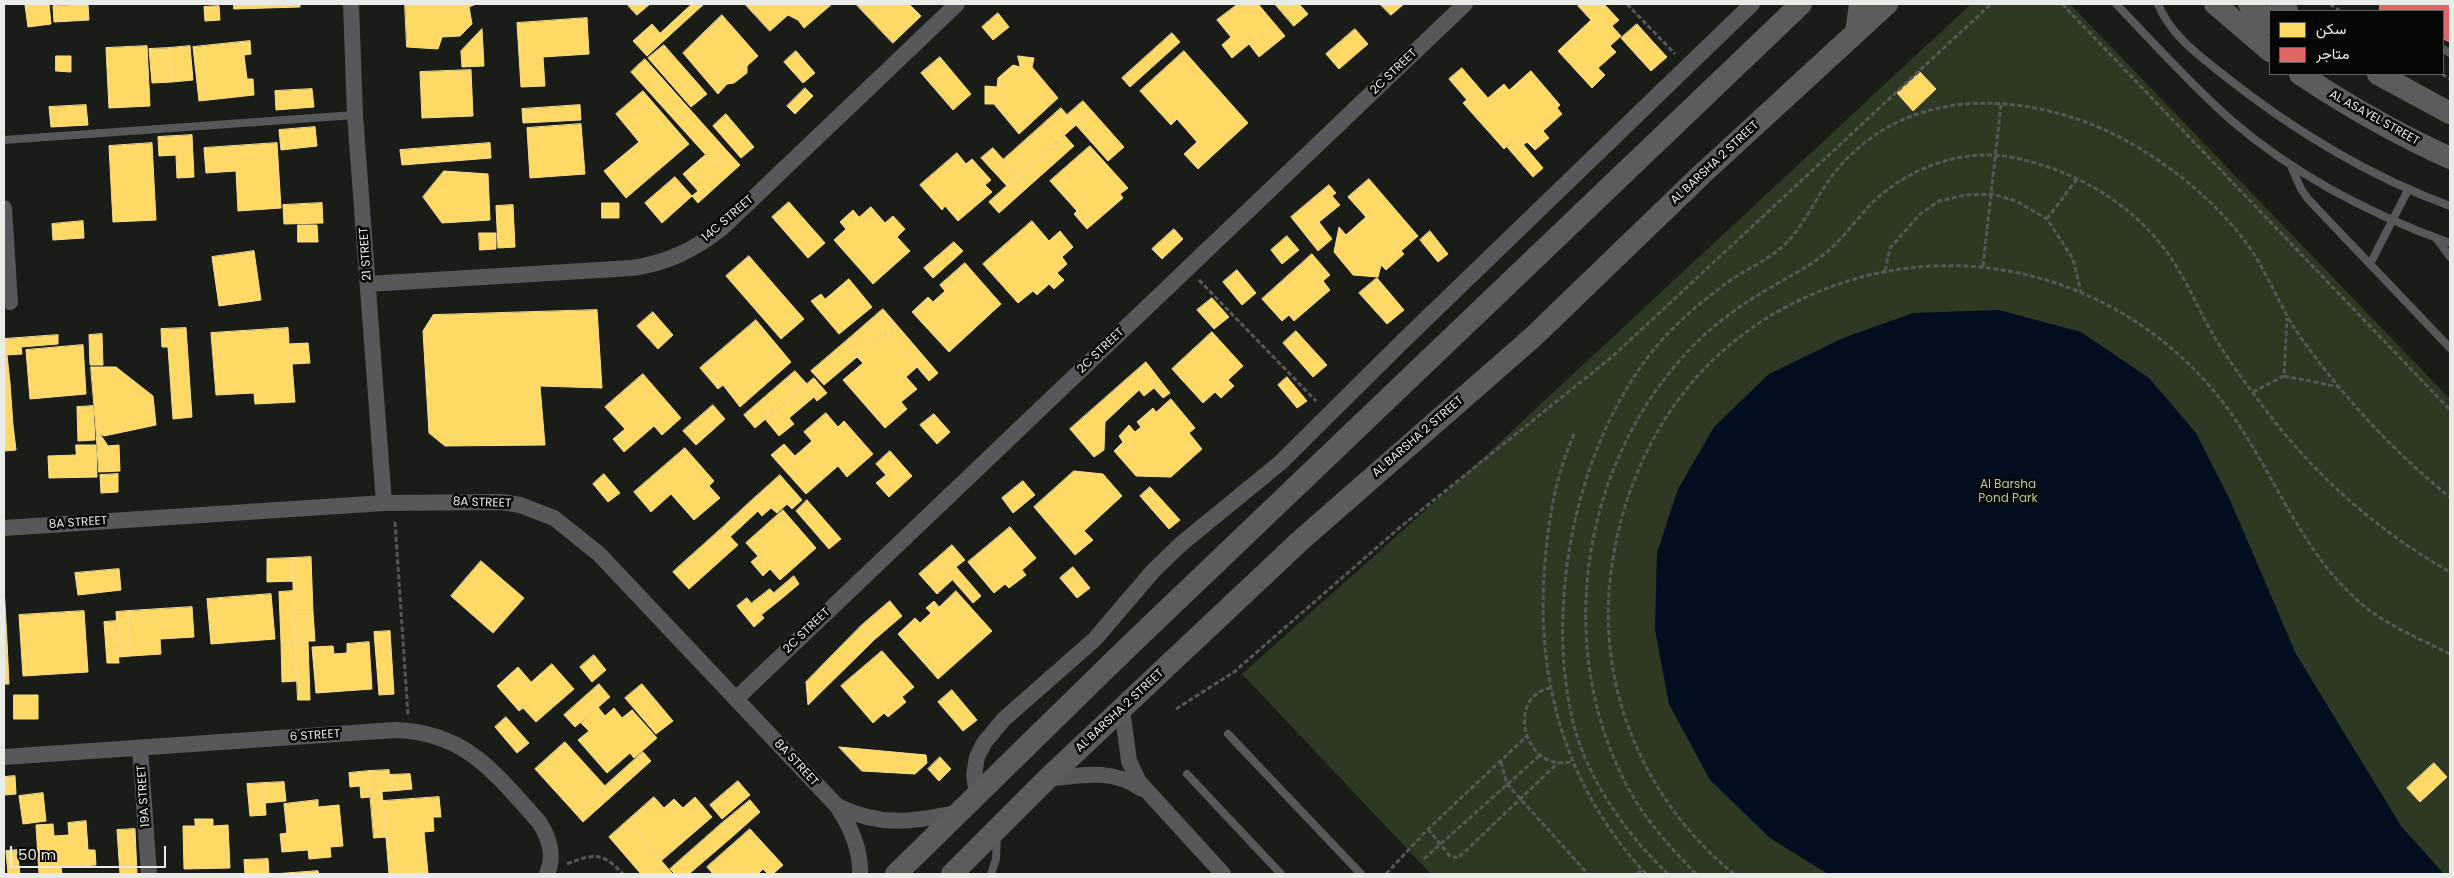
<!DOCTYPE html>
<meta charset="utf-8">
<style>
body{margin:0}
#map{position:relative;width:2454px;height:878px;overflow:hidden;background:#1a1c18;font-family:Poppins,Vazirmatn,sans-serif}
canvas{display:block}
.frame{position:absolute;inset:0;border:5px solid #e9ebe6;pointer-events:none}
.legend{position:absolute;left:2269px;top:10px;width:175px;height:65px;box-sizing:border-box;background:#060705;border:1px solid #61625f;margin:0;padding:6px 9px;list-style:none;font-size:15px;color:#e9ebe6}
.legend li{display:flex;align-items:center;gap:10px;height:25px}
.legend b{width:25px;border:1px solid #61625f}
.scale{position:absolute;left:10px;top:846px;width:156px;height:22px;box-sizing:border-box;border:2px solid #e9ebe6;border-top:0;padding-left:6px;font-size:15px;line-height:18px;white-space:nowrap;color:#e9ebe6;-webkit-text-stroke:4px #060705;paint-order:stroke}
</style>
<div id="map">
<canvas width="2454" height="878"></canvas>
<div class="frame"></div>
<ul class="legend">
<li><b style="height:14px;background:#ffd966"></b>سكن</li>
<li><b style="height:14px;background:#e06666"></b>متاجر</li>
</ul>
<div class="scale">50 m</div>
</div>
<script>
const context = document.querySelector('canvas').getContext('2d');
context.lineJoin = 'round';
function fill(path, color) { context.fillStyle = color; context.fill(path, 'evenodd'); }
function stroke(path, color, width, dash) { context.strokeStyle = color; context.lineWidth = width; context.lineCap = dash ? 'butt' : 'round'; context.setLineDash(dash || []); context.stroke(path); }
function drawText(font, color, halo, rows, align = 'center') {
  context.font = font + ' Poppins,sans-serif'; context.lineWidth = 5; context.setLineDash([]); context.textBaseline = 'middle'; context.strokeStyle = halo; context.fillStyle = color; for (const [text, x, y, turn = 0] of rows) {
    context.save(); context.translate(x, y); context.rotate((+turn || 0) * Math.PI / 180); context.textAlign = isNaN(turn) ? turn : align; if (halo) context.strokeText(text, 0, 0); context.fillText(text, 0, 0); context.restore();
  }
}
const green = new Path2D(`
 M1971,4H2070L2450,399V874H1431L1242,674L1458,481Z`);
const water = new Path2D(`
 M1999,310L2081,332L2149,378L2196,433L2230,500L2296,654L2401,826L2444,874H1828L1770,838L1710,780L1669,704L1655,630L1657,553L1678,489L1714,427L1769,374L1843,338L1913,313Z`);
const homes = new Path2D(`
 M49,4L51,24L28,27L25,5Z
 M88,4L89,20L54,22L53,6Z
 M234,4H300V7L234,9Z
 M405,4H476L469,7L472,24L460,36L442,37L438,49L407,47Z
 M627,4H650L637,15Z
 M692,4H704L647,56L633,41L652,24L660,33Z
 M745,4H832L804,28L798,20L788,15L770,31Z
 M856,4H909L921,16L893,43Z
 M1238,4H1258L1285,36L1259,57L1249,44L1232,58L1222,45L1231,37L1217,20Z
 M1275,4H1299L1308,14L1294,26Z
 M1380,4H1404L1391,15Z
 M1580,4H1604L1619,20L1612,26L1621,36L1610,46L1616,52L1598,68L1605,75L1592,88L1558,51L1591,20L1578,6Z
 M219,6L220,20L205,21L204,7Z
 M998,13L1009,27L993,40L982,27Z
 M722,15L758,56L747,66V73L734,83L727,84L718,94L683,53Z
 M587,18L589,54L543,57L545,86L521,87L517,23Z
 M1637,24L1655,44L1639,58L1621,38Z
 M482,29L484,66L462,67L461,51Z
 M1355,29L1368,44L1339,69L1326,54Z
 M1172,33L1180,42L1130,87L1122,78Z
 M250,41L251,54L244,55L247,79H253L254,95L199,101L193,47Z
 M1655,44L1667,57L1651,71L1639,58Z
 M664,45L707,94L691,107L648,58Z
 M147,46L150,106L109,108L106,48Z
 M190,46L193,80L172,82L169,48Z
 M169,48L172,82L152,83L149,49Z
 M796,51L815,73L803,83L784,62Z
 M1184,51L1248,123L1198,169L1184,154L1197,142L1177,119L1171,125L1140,91Z
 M56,56H71V72L56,71Z
 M1018,56L1034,58L1032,67L1058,98L1019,134L994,104H985V86L997,87L998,78L1013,65L1020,67Z
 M940,57L971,94L953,110L921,73Z
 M645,59L728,152L714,164L631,72Z
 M1462,68L1480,89L1467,100L1449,79Z
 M471,70L473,116L422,118L420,72Z
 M1531,71L1560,105L1557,108L1562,114L1543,131L1549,138L1535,150L1527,142L1523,145L1517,137L1504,149L1463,103L1480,89L1488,98L1504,84L1509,90Z
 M1920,72L1936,89L1913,111L1897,93Z
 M805,88L813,96L795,114L787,106Z
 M312,89L314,107L276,110L275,91Z
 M643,91L689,144L626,198L604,171L639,142L616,114Z
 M1083,101L1092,111L1076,125L1067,115Z
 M86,105L88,125L51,127L49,107Z
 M580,105L581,120L523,123L522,109Z
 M1061,108L1076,125L1018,176L1003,160Z
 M1092,111L1124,147L1108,161L1076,125Z
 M726,114L754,147L741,158L713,126Z
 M581,124L585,174L530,178L527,128Z
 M315,127L317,146L281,150L279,130Z
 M192,135L194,177L177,178L176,155L159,156L158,137Z
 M1064,135L1074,146L1028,187L1018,176Z
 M1517,137L1543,168L1533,177L1507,147Z
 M152,143L156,220L113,222L109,146Z
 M277,143L281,208L238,211L236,171L206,173L204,148Z
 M490,143L491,158L402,165L400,150Z
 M1090,146L1128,188L1120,194L1123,198L1087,229L1074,214L1077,211L1050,181Z
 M993,148L1018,176L1007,186L981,158Z
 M728,152L740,165L698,203L692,196L698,191L683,174L705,155L714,164Z
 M957,153L966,164L972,159L991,180L985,185L992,192L958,221L945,206L942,210L920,185Z
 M444,171L488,174L490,220L442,223L423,197Z
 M1018,176L1028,187L999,213L989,202Z
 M675,177L692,196L662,223L645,203Z
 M1369,179L1418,236L1401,251L1404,254L1386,270L1381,265L1378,277L1353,275L1334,252L1339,227L1346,235L1366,217L1348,197Z
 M1329,185L1336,193L1332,196L1340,205L1319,222L1332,239L1318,251L1291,217Z
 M789,202L825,243L808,258L772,217Z
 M322,203L323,223L284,224L283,205Z
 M602,203H619V218H602Z
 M513,205L515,247L498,248L496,206Z
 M871,207L885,223L893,216L905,229L897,237L910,251L873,284L834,240L846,229L840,222L853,210L859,217Z
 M83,221L84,238L53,240L52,224Z
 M1032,221L1049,241L1060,231L1073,247L1062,257L1067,264L1057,273L1064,280L1054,289L1049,284L1037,295L1033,291L1018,303L983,264Z
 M298,225H317L318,242H298Z
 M1174,229L1183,239L1162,259L1152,249Z
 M1430,231L1448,254L1438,262L1420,240Z
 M479,233H496V249L480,250Z
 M1287,236L1299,250L1282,264L1271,250Z
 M954,242L963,251L933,278L924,268Z
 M254,251L261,300L219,306L212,257Z
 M1312,254L1330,275L1323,281L1330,290L1294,321L1289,315L1282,321L1262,299Z
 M749,256L804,319L781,339L726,276Z
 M965,263L1001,304L949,352L912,312L928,297L933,302L945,291L940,285Z
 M1237,270L1256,293L1242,305L1223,282Z
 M1377,278L1404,310L1387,324L1359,293Z
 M849,279L872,307L839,334L811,301L821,294L825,299Z
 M1212,298L1229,317L1214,329L1197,310Z
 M883,309L896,324L857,357L845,342Z
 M597,310L602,388L540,386L545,445L445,446L429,433L423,331L433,315Z
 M653,312L673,335L658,349L637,326Z
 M756,320L791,362L740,407L723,385L718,389L700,368Z
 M896,324L938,373L929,381L887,332Z
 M186,328L192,417L173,419L168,347H162L161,329Z
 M288,328L289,344L308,343L310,363L292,364L295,402L255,404L254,393L216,395L211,333Z
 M1296,331L1327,365L1313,377L1283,343Z
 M887,332L917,367L906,377L917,389L901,402L907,409L885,428L843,380L863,363L857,357Z
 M1212,332L1243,366L1228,380L1234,386L1221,398L1215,392L1203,403L1172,369Z
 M102,334L103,365H90L89,335Z
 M58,335V344L21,347L22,354L7,355L10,383L4,384V339Z
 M845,342L857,357L824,385L811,371Z
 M83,345L86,394L30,399L26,350Z
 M1146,362L1170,393L1163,398L1154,388L1144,396L1139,390L1105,422L1104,450L1094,457L1070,429Z
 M91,367H116L153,396L156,425L104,436L99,433L96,428Z
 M795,371L807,384L755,428L744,415Z
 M643,374L681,418L662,435L654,426L624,452L613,439L625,429L605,407Z
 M1287,377L1307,401L1297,408L1278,385Z
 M814,378L827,393L817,401L814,397L789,418L794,424L779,436L765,419Z
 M10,383L13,425L4,415V384Z
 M1171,399L1195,428L1189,433L1202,449L1171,477L1136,476L1114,451L1123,442L1119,436L1129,425L1135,432L1141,427L1137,422L1153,408L1156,412Z
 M713,405L725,419L696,445L683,431Z
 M93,406L95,440L78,441L77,407Z
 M826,413L838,427L844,421L873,454L847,477L838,466L806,494L771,455L784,444L795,456L812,441L804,432Z
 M934,414L950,432L937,444L920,425Z
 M4,415L13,425L16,450L4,451Z
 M96,428L108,446L119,445L120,471L99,472Z
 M76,445H96L97,477L49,478L48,456L76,455Z
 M685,448L714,481L709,486L720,498L694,520L671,494L651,512L634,492Z
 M890,451L912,476L889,497L876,483L886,475L876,464Z
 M1074,471L1103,474L1122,496L1084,531L1093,540L1075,555L1034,507Z
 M118,474V492L101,493L100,475Z
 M604,474L620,493L608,502L593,484Z
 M780,475L802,500L792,509L787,504L777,513L771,508L762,516L750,502Z
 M1023,481L1035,495L1013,513L1002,498Z
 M1150,487L1180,520L1169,529L1140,496Z
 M807,500L841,539L829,549L796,511Z
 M750,502L758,511L730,537L722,528Z
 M783,510L816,548L780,580L770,569L763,576L751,562L758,556L746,543Z
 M1010,527L1036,558L1022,570L1026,575L1009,588L1005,584L994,593L968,562Z
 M722,528L738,545L699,580L683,563Z
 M952,545L965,560L956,567L981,596L973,603L935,560Z
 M311,557L313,612H294L292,558Z
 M292,558L293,581L267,582V559Z
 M935,560L952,580L937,594L919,574Z
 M481,561L524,598L493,633L451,596Z
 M683,563L699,580L689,589L673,572Z
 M1073,567L1090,588L1077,598L1060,578Z
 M119,569L121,590L78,595L75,573Z
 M794,576L799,584L780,600L774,593Z
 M4,587L7,641H4Z
 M770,589L780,600L761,615L752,603Z
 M293,591L295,641L281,642L279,592Z
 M956,591L992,631L938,679L898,634L915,618L920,623L931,613L926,608L934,601L939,607Z
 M271,594L275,639L211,644L207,599Z
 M747,598L764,618L754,627L737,606Z
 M890,601L902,616L874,640L861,626Z
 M192,607L194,637L160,639L161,654L131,656L128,611Z
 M84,611L88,672L23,676L19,615Z
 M128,611L131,656L119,657L116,612Z
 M294,612H313L315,641H295Z
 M116,621L119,663H107L104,622Z
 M861,626L874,640L808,705L806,682Z
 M390,631L394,694L379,695L374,632Z
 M4,641H7L9,684H4Z
 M295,641L297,681L282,682L281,642Z
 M295,641H308L310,700H298Z
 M369,642L372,689L316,693L312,647L333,646L334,654L347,653V644Z
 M882,651L914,687L902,697L906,702L888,717L884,713L873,723L841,686Z
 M594,655L606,670L592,682L580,667Z
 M552,664L574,689L536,722L523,708L519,711L497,686L518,667L531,682Z
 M599,684L610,697L575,727L564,715Z
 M642,684L673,721L656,734L625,698Z
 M952,690L977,720L963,731L938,702Z
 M14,695H38V719H14Z
 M598,707L605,716L614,708L622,718L632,710L657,738L634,758L630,753L607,773L578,740L589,731L581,723Z
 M506,717L529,743L517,753L495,727Z
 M565,742L605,786L575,813L535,769Z
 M839,747L926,755L927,763L915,774L862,771Z
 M643,752L651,761L583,822L575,813Z
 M940,757L951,769L939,781L928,769Z
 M2434,763L2447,777L2420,802L2407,788Z
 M389,770L391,791L370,792L369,771Z
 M369,771L370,797L361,798L360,786L350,787L349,773Z
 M410,774L412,789L391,791L389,775Z
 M15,776L16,794L4,795V777Z
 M738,781L750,795L722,819L710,805Z
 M284,782L286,801L265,803L264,783Z
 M264,783L266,815L250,816L247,784Z
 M370,792H382L386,837L374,838Z
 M43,793L46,821L23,824L19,796Z
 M439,797L441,817H433L434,831L424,832L428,873L389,874L383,801Z
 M654,797L664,808L674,799L683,808L695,797L712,817L661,861L627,821Z
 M318,800V807L339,805L343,846L330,847L331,857L309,859L308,850L282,852L280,834L287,833L284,804Z
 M750,800L760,812L732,837L721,824Z
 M195,819H213V826L228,825L230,868L184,869L183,826H195Z
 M86,821L88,850H95L96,865L61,867L62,874H39L36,825L53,824L54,836L69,835L68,823Z
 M627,821L672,873L670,874H641L609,837Z
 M721,824L732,837L689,874H675L670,869Z
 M135,829L137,874H120L117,830Z
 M750,829L783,865L773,874H768L763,869L758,874H713L707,867Z
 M17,850L20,874H8L6,851Z
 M268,859L269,874H245L244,860Z
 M318,871L319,874H274Z`);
const shops = new Path2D(`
 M2380,4H2450V42L2443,39V11H2380Z`);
const path = new Path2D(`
 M1627,4L1675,54
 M2062,4L2450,410
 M2330,4L2340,11
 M2442,74L2450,79
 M2047,219L2077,179
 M1983,266L2001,105
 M1885,271L1890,248L1920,214L1939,201L1966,195L1992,194L2016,201L2047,219L2073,259L2081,292
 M1199,280L1316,401
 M2284,376L2340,387
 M2253,392L2284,376L2287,318
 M1574,434C1557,473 1550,510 1546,552C1533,672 1563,785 1646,874
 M395,522L408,715
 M1551,688C1505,695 1523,775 1573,761
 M1176,709L1234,672L1398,529L1613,356L1991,4
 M1501,762L1507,784L1588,874
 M1428,829L1450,856L1458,858L1558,763
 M1424,859L1540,755
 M567,864C595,853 602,852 623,874
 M1386,874L1428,829L1527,736
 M1637,874L1642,870
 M1668,874C1626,834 1587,779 1573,722C1546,610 1573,463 1640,368C1663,334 1695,306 1728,282C1743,271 1762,263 1777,251C1804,230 1814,198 1835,172C1898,95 1994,90 2083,121C2147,144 2219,199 2255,256C2271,282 2282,310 2299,335C2341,394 2393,452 2450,497
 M1696,874C1670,847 1645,820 1627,786C1553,646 1581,462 1691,348C1715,323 1743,303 1773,286C1792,275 1810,266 1827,252C1843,238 1856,220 1870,205C1908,167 1964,147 2016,158C2079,172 2137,206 2173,261C2189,285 2200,313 2215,338C2233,367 2254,395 2275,422C2323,483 2383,534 2450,572
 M1734,874C1642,799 1594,683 1612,565C1628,455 1688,358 1788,306C1933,229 2107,265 2213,390C2270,457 2295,549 2364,606C2390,627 2421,639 2450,654`);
const lane = new Path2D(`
 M2116,4C2154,43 2190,84 2231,120C2296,176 2369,214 2450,243
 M2158,4C2170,34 2197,54 2221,73C2291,129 2366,175 2450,206
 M2443,49L2450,53
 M4,140L355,115
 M2291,166L2301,189L2308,199L2450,348
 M2436,238L2450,257
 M2370,264L2408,190
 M1228,734L1361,874
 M1187,774L1281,874
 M991,874L996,859L997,834`);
const street = new Path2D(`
 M351,4L355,115L384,503
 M4,208L10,302
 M368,284L632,268C667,263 694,250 722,228L957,4
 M4,528L384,503L502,502L520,505L554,518L599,554L837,806C851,827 861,849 860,874
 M736,699L1465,4
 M1122,709L1129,761L1139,782L1223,874
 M140,748L149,874
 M4,757L395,730C466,732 495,773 539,822C549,837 555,856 547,874
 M1047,779C1081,775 1112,768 1142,789
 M977,794L974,775L977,757L984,743L1004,719L1095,639L1153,571L1181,544L1280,463L1401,343L1752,4
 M837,806C881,827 911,822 956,813`);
const secondary = new Path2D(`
 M2215,4L2270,51
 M2249,4L2270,24
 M2278,4L2287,11
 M1856,32L1860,4
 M2300,74C2348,106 2397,134 2450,158
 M2378,74L2450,113
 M896,874L1126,649L1801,4
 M952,874L1047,779L1301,540L1533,337L1701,175L1887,4`);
const streetNames = [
 ["2C STREET",1394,72,-44],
 ["AL ASAYEL STREET",2374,118,29],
 ["AL BARSHA 2 STREET",1715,163,-43],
 ["14C STREET",728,219,-41],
 ["21 STREET",366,254,-94],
 ["2C STREET",1101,351,-44],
 ["AL BARSHA 2 STREET",1418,437,-41],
 ["8A STREET",482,503,2],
 ["8A STREET",78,523,-4],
 ["2C STREET",807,631,-44],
 ["AL BARSHA 2 STREET",1120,711,-43],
 ["6 STREET",315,736,-4],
 ["8A STREET",796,763,47],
 ["19A STREET",144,796,-94]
];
const parkNames = [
 ["Al Barsha",2008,485],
 ["Pond Park",2008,499]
];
fill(green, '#2d3922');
fill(water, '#020e1f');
fill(homes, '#ffd966');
stroke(homes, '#f8de8c', 1);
fill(shops, '#e06666');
stroke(shops, '#e38e8c', 1);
stroke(path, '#565857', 3, [5, 2.5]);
stroke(lane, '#575859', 8);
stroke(street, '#575859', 16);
stroke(secondary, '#5b5c5b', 22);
drawText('12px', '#e9ebe6', '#060705', streetNames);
drawText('12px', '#b3cd98', '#060705', parkNames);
</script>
